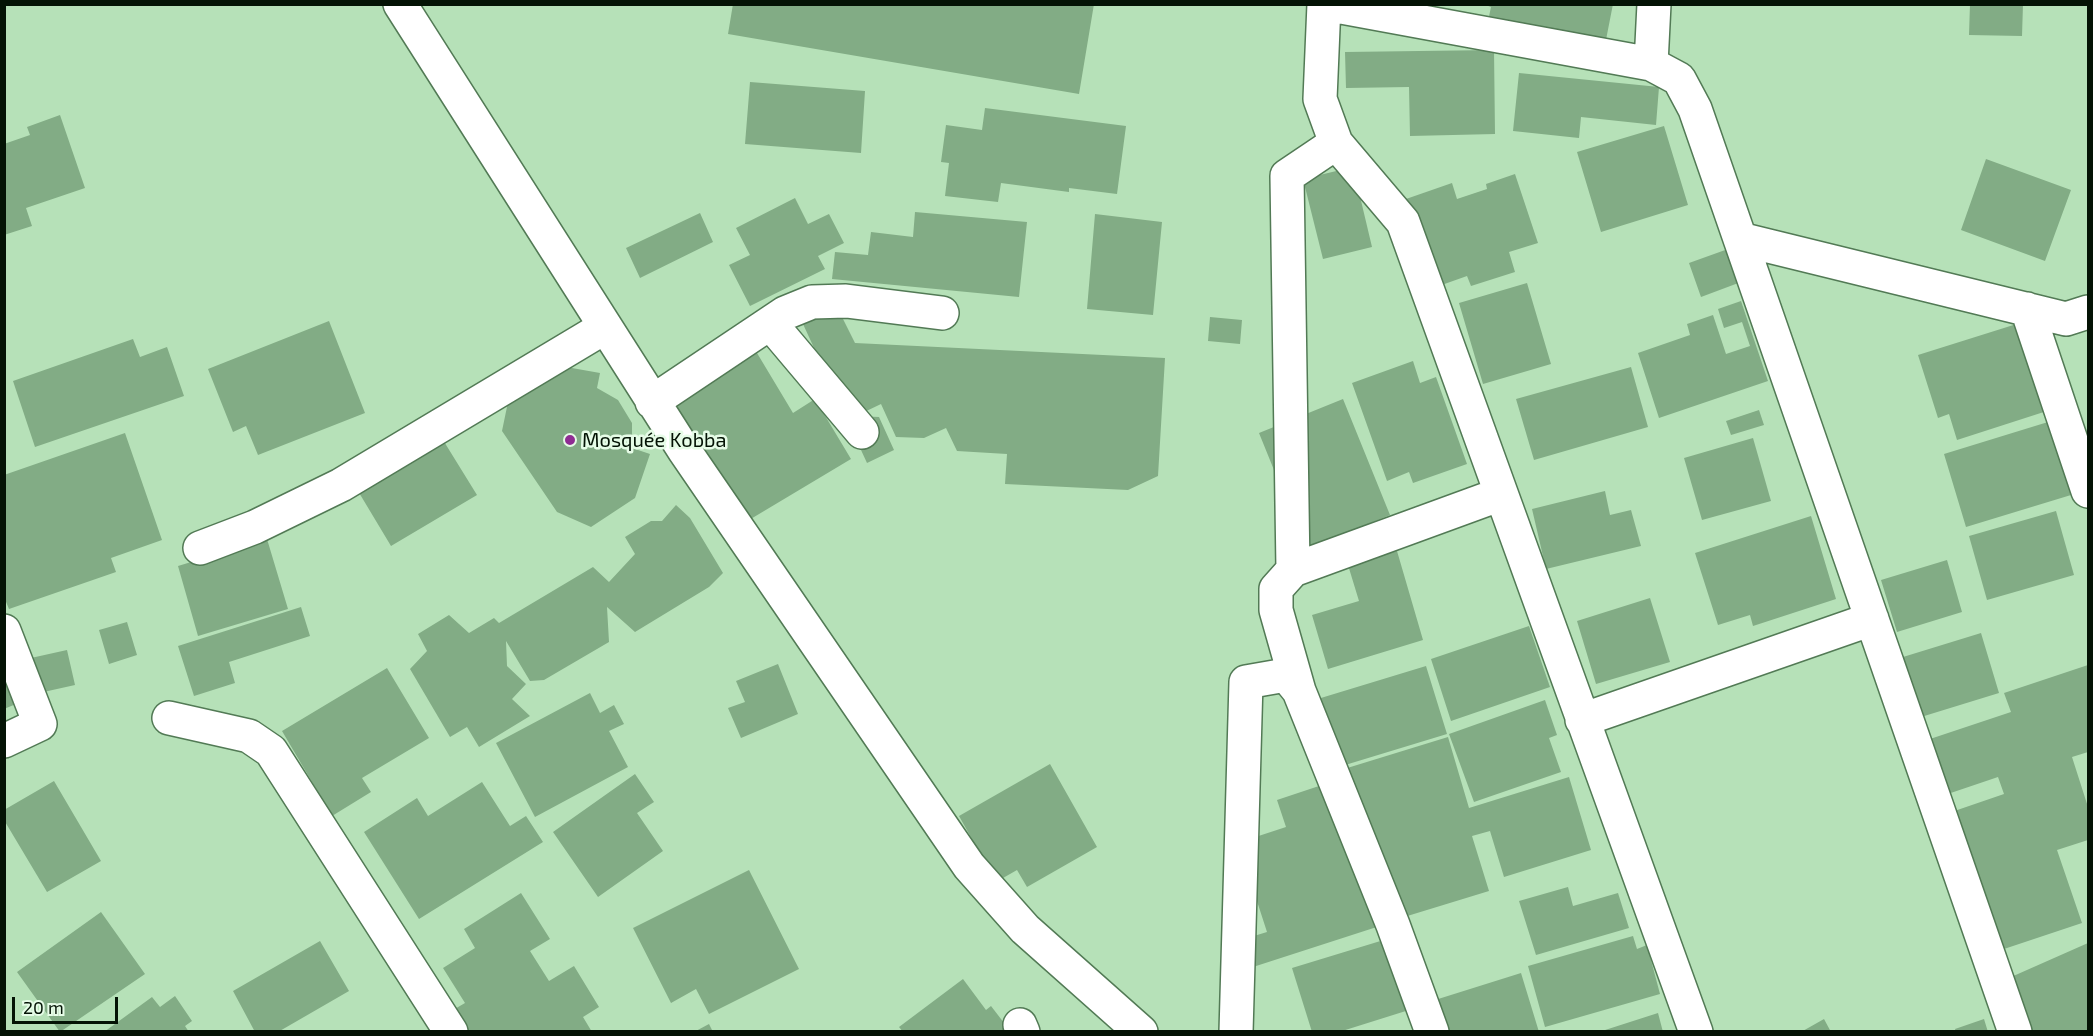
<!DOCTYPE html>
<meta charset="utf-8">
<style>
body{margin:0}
#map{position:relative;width:2093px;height:1036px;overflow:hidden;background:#b6e1b8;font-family:"Exo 2",sans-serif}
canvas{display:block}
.frame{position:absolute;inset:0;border:6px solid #041305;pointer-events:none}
.scale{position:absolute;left:12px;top:997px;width:106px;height:27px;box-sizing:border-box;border:3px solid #041305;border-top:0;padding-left:8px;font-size:18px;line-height:21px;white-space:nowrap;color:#041305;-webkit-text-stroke:4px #e6fce7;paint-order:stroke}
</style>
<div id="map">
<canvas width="2093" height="1036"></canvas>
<div class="frame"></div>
<div class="scale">20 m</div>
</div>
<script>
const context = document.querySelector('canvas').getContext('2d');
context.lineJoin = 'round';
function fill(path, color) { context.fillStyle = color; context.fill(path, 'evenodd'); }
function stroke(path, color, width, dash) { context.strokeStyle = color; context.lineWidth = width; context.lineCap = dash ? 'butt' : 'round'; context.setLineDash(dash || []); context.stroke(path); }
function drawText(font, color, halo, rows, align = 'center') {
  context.font = font + ' "Exo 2",sans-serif'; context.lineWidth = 5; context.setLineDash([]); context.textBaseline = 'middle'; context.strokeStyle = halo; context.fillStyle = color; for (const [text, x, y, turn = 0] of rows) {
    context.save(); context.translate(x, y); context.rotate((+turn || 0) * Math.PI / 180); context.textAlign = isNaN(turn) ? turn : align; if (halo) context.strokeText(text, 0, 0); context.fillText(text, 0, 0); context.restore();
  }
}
const building = new Path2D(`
 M733,4H1094L1079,94L728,34Z
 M1483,4H1613L1604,50L1487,26L1491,7Z
 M1970,4H2023L2022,36L1969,35Z
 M1494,50L1495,134L1410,136L1409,87L1346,88L1345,52Z
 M1519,73L1659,87L1656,125L1581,117L1579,138L1513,131Z
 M750,82L865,91L861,153L745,144Z
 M985,108L1126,126L1117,194L1069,188V192L1001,183L998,202L945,196L949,163L941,162L946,125L982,130Z
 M60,115L85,188L26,208L32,226L4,235V144L30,135L27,127Z
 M1664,126L1688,205L1601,232L1577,152Z
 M1986,159L2071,190L2045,261L1961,230Z
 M1353,167L1372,247L1323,259L1303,179Z
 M1515,174L1538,243L1509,252L1515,272L1471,286L1467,276L1436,287L1406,199L1452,183L1457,199L1487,189L1486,184Z
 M795,198L808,224L829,214L844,243L818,256L825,269L750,306L729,265L750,255L736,228Z
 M915,212L1027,222L1019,297L832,279L835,252L868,255L871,232L913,237Z
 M700,213L713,242L640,278L626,248Z
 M1095,214L1162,222L1153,315L1087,309Z
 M1728,249L1741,282L1701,297L1689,263Z
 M1527,283L1551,364L1483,384L1459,303Z
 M1741,301L1768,381L1659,418L1638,353L1690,335L1687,324L1713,315L1726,354L1750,346L1742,322L1724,328L1718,309Z
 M819,317L843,319L855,343L1165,358L1158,476L1128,490L1005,484L1007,454L957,451L946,428L924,438L896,437L881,404L856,416L879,417L894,450L867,463L803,324Z
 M1210,317L1242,320L1240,344L1208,341Z
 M329,321L365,413L258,455L246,426L233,432L208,369Z
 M2023,322L2050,410L1957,440L1949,414L1938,418L1918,355Z
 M133,339L140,357L167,347L184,396L35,447L13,381Z
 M751,343L793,413L815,399L851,459L739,526L667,405Z
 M1413,361L1420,383L1436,377L1467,464L1413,483L1409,472L1387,481L1352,383Z
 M555,365L600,373L597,388L618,400L632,423V448L650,454L635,498L591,527L557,512L502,431L508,402Z
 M1631,367L1648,427L1534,460L1516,399Z
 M1343,399L1390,515L1306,549L1259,433Z
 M1759,410L1764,425L1731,435L1726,421Z
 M2048,422L2071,495L1966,527L1944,454Z
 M125,433L162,540L111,558L116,572L9,609L4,597V475Z
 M1753,438L1771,501L1702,520L1684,458Z
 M443,440L477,495L391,546L358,491Z
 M1605,491L1610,515L1631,510L1641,546L1546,569L1532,509Z
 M676,505L690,518L723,573L709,587L635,632L607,607L609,642L544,680L530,681L506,641L507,666L526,684L512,699L530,716L479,747L467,727L450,737L410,669L427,651L418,634L449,615L469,633L494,618L499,623L593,567L609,582L635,554L625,537L651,521H662Z
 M2056,511L2074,575L1987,600L1969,536Z
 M1811,516L1836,599L1753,626L1750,615L1718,625L1695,553Z
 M267,539L288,609L198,636L178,566Z
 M1397,551L1423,640L1328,669L1312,615L1359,601L1348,565Z
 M1947,560L1962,612L1897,632L1881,580Z
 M1650,598L1670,662L1596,684L1577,621Z
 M301,607L310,636L229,662L235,683L194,696L178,646Z
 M127,622L137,655L109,664L99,630Z
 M1529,626L1550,687L1451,721L1431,659Z
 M1981,633L1999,693L1895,725L1877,665Z
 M67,650L75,685L39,693L31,658Z
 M778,664L798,714L741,738L728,708L745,702L736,681Z
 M2088,665V752L2072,757L2088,807V840L2057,850L2082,923L1980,957L1934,818L2004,794L1998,777L1927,801L1909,746L2011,712L2004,693Z
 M1426,666L1447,734L1332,769L1311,701Z
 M387,668L429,738L362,778L371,792L332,816L282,731Z
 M4,678L16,704L4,709Z
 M590,693L600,713L614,705L624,724L609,731L628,767L535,817L496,743Z
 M1545,700L1557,735L1549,738L1561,772L1474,802L1449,734Z
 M1448,737L1469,808L1569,777L1591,850L1504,877L1490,831L1472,836L1489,891L1391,921L1344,769Z
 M1050,764L1097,847L1027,887L1017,870L996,882L959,816Z
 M635,774L654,802L637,813L663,851L598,897L553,832Z
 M1340,779L1386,924L1253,967L1244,939L1267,932L1255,895L1225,847L1286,827L1277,800Z
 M54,781L101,861L47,892L4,820V810Z
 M482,782L510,826L526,816L543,842L419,919L364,832L417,798L428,816Z
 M749,870L799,969L709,1014L696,989L671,1003L633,928Z
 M1568,887L1573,906L1618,893L1629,928L1536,955L1519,901Z
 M521,893L550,939L530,951L549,981L574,966L599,1007L583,1017L592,1032H467L453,1010L465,1003L443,968L475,948L464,929Z
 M101,912L145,974L60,1032L17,972Z
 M1633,936L1637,949L1647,945L1660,994L1545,1027L1528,966Z
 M1387,939L1409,1010L1339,1032H1312L1292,968Z
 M320,941L349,991L278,1032H255L233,991Z
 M2088,943V1032H2003L1984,989Z
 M1521,973L1539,1032H1445L1435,1000Z
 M963,979L986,1010L991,1006L1011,1032H903L899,1027Z
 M175,996L192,1021L185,1026L189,1032H104L152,997L160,1007Z
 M1658,1013L1663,1032H1602V1031Z
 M1824,1019L1831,1032H1801Z
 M1984,1019L1988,1032H1956L1955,1029Z
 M709,1024L713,1032H694Z`);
const minor = new Path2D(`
 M400,4L684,450L969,866L1025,929L1141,1032
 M1324,4L1320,99L1336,143L1403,222L1696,1032
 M1325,4L1651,64L1679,79L1695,109L2015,1032
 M1651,64L1654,4
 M1740,239L2066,319L2088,312
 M2027,309L2088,491
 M770,323L862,432
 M652,402L785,313L812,302L846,301L942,313
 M200,548L255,527L341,485L605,327
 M1293,570L1287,176L1336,143
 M4,631L40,724L4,741
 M1299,691L1276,610V589L1293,570L1501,494
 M169,718L249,736L271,751L451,1032
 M1582,720L1872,619
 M1020,1025L1023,1032
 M1236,1032L1246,682L1286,675L1299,691L1393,925L1432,1032`);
const markers = [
 [570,440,6,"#8f2c93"]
];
const poiNames = [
 ["Mosquée Kobba",582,440]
];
fill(building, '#82ac85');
stroke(minor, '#527a55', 36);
stroke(minor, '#fff', 33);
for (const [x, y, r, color] of markers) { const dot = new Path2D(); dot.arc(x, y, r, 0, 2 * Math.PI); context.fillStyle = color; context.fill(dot); stroke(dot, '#e6fce7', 2); }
drawText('20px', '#041305', '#e6fce7', poiNames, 'left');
</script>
